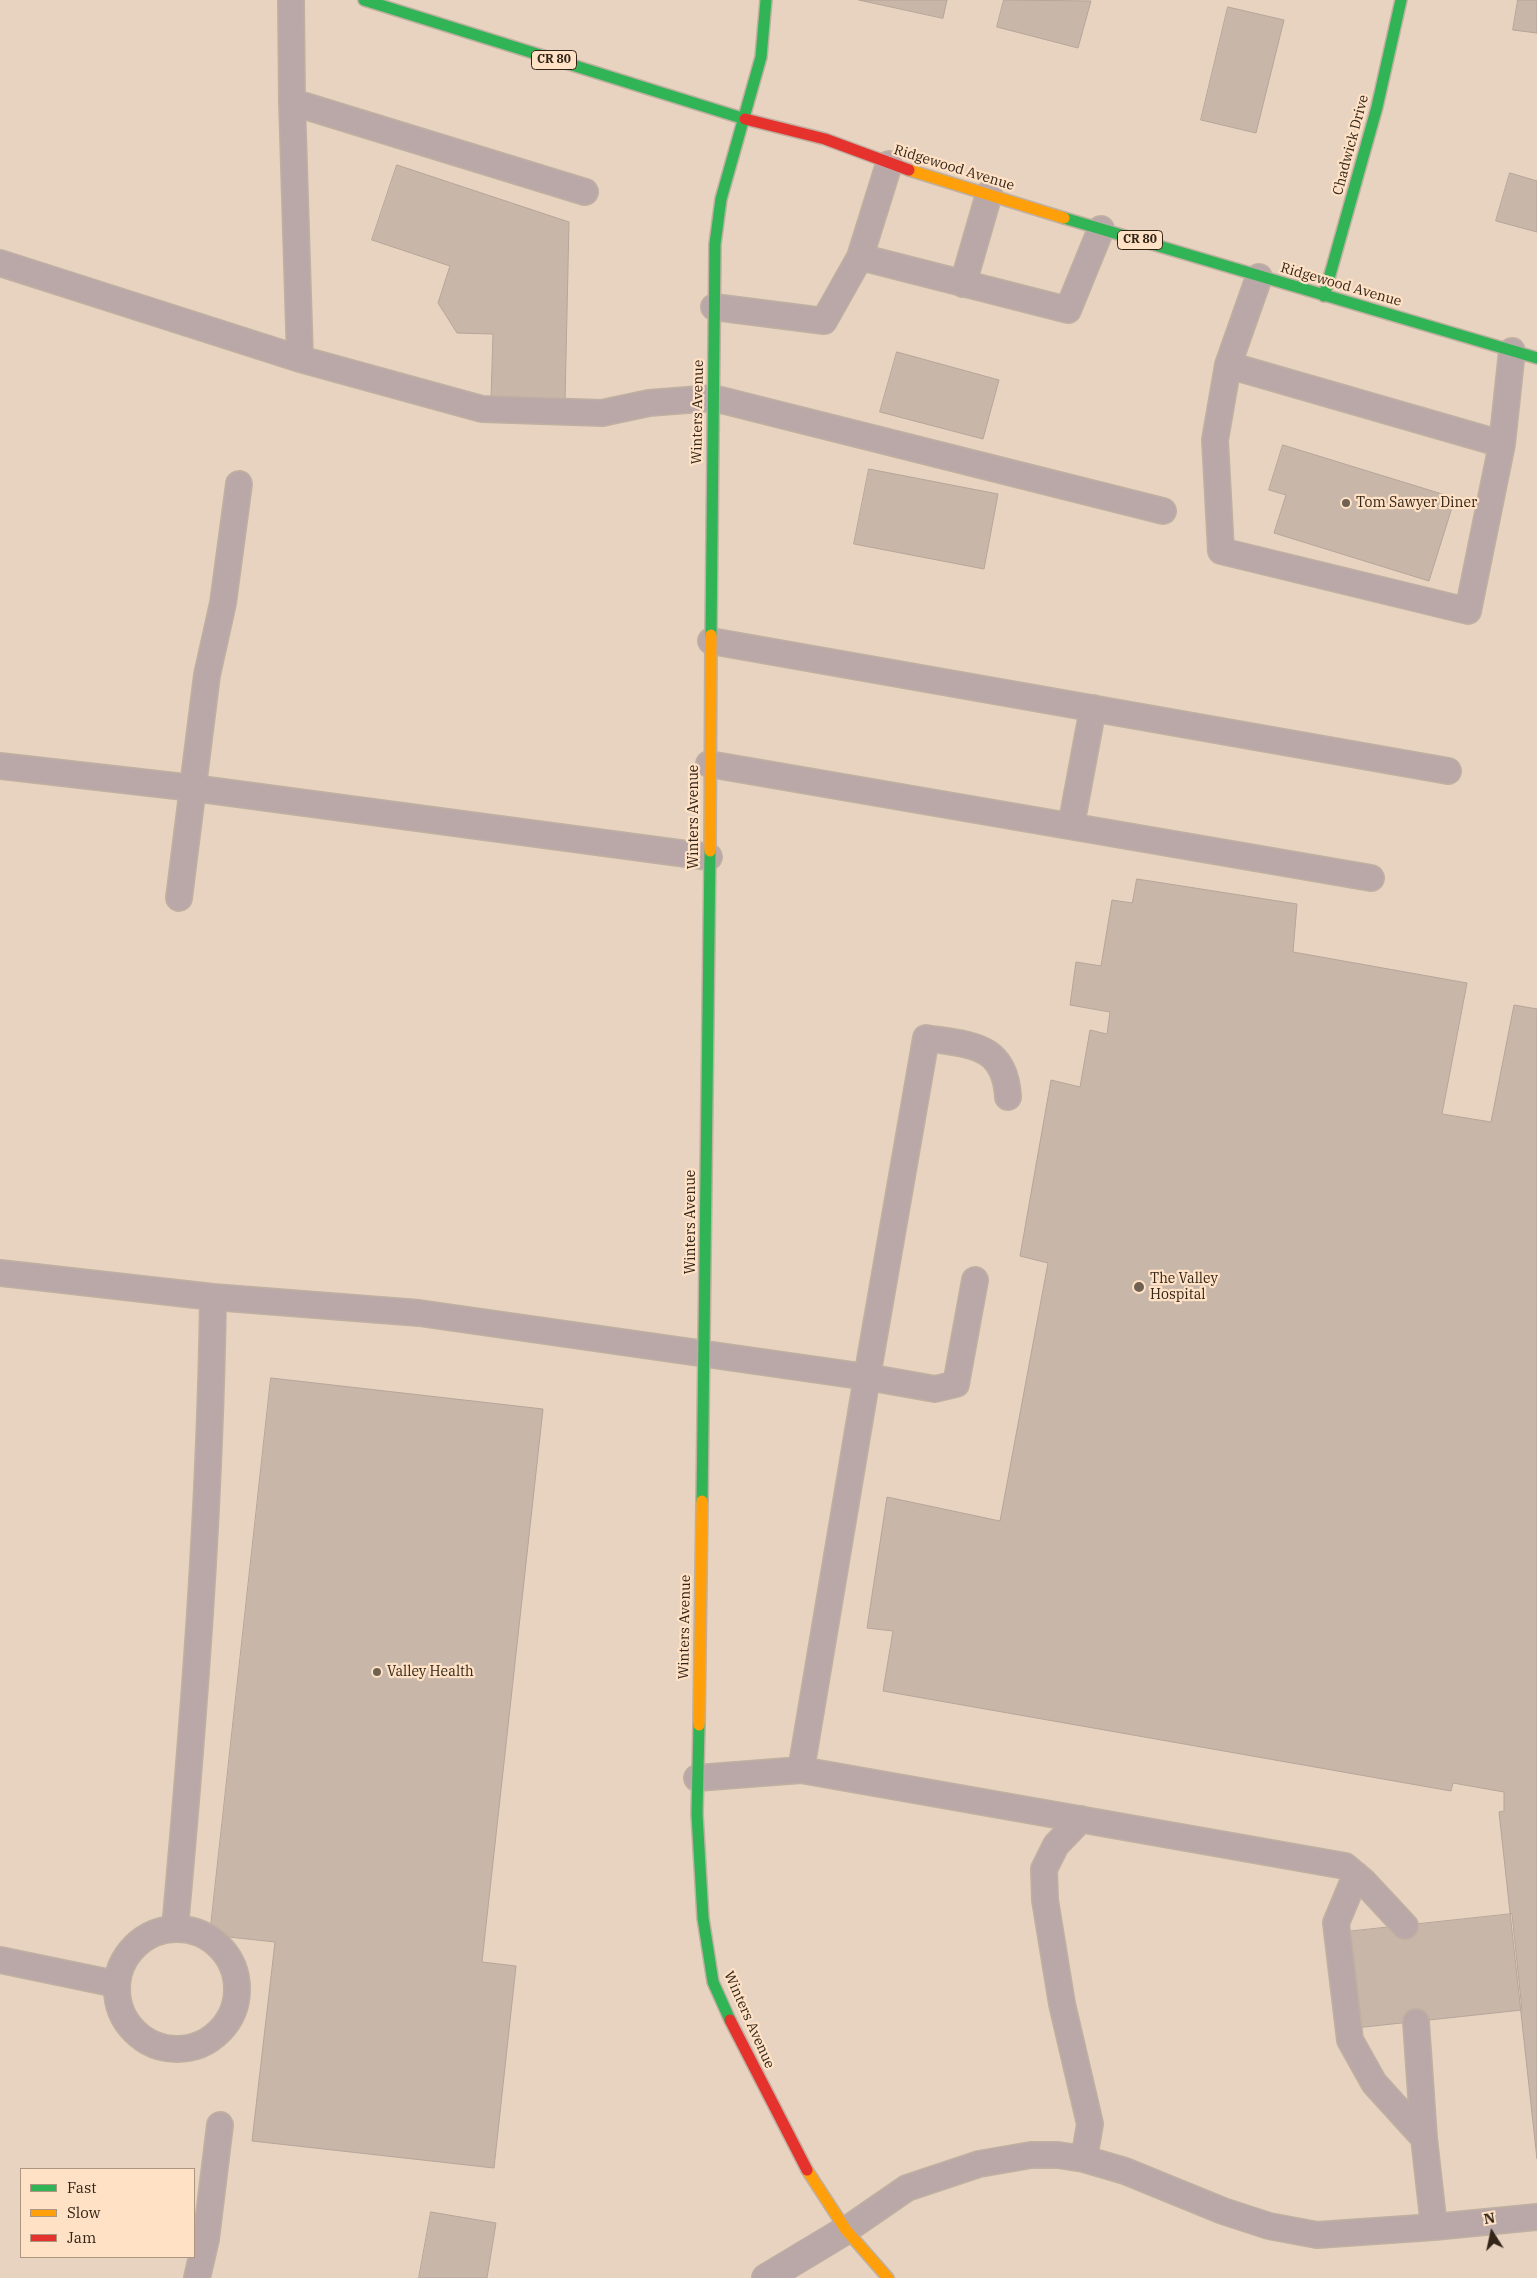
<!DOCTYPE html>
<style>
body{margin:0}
#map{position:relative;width:1537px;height:2278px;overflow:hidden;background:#e7d3c0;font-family:"IBM Plex Serif",serif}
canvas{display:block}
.legend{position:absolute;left:20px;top:2168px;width:175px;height:90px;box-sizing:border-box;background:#ffe2c6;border:1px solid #ad9680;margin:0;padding:6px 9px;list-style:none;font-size:15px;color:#322417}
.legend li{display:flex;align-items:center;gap:10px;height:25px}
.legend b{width:25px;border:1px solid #ad9680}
.north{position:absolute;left:1467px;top:2208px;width:50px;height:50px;-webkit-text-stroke:4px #ffe2c6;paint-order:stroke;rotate:350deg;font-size:14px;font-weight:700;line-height:20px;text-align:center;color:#322417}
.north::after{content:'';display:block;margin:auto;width:18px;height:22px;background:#322417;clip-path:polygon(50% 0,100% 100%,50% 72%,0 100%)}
</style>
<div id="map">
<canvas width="1537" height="2278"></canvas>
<ul class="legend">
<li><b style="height:6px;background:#30b455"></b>Fast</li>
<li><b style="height:6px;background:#ff9f0a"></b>Slow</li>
<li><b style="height:6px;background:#e5322d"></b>Jam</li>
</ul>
<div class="north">N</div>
</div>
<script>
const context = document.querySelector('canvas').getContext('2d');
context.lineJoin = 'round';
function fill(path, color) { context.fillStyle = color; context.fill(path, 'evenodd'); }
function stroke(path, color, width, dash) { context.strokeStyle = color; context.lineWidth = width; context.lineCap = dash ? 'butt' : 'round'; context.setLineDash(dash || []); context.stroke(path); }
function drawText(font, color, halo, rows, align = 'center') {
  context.font = font + ' "IBM Plex Serif",serif'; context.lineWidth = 4.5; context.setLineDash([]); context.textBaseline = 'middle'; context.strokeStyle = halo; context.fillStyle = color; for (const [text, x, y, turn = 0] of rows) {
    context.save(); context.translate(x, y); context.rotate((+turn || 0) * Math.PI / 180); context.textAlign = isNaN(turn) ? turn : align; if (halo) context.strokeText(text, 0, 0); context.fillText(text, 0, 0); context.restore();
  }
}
const building = new Path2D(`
 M859,0H947L943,18Z
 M1004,0L1091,1L1078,48L997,27Z
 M1518,0H1537V33L1513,30Z
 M1228,7L1284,20L1256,133L1201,120Z
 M397,165L569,222L565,402L491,400L493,334L457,333L438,303L450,266L372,240Z
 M1510,173L1537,181V232L1496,221Z
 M897,352L999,380L983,439L880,412Z
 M1283,445L1455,498L1429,581L1274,533L1286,495L1269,490Z
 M869,469L998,494L984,569L854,544Z
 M1137,879L1297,904L1293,952L1467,983L1442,1114L1491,1122L1514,1005L1537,1009V2159L1499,1812L1504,1811V1792L1453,1783L1451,1791L883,1691L893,1631L867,1628L887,1497L1000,1521L1048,1263L1020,1256L1051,1080L1080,1087L1090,1030L1107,1034L1110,1012L1070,1005L1076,962L1101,966L1112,900L1132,903Z
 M271,1378L543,1409L482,1962L516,1966L494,2168L252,2141L275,1942L210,1935Z
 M1512,1914L1522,2010L1355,2028L1345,1932Z
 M431,2212L496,2223L487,2278H419Z`);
const lane = new Path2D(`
 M291,0L292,102L300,359
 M292,102L585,192
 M860,257L889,164
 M0,263L300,359L482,409L602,413L649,403L713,398L1163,511
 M1259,277L1228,365L1215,440L1221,551L1468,611L1502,444L1512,351
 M963,284L989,194
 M714,307L824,321L860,257L1068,310L1101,229
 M1228,365L1502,444
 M711,641L1448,771
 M709,764L1371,878
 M0,766L193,788L709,857
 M1071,826L1093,708
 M179,898L207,675L223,603L239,484
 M0,1273L213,1297L419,1313L867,1377L926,1038C969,1045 1005,1043 1008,1097
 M801,1770L867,1377L935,1389L956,1384L975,1280
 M697,1778L801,1770L1345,1866L1364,1882L1405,1926
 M1081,1819L1056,1845L1044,1869L1045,1900L1062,2004L1090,2124L1084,2159
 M1356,1875L1336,1923L1350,2040L1374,2083L1424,2138
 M175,1928C194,1718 210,1508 213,1297
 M117 1989a60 60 0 1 1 120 0a60 60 0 1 1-120 0Z
 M0,1960L116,1984
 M1434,2227L1537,2217
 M846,2230L907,2188L979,2164L1031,2155H1058L1084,2159L1125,2171L1223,2211L1269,2226L1317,2235L1434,2227L1424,2138L1416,2022
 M197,2278L206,2239L220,2125`);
const street = new Path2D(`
 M766,2278L846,2230`);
const fast = new Path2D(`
 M364,0L745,119
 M1064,218L1537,358
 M1324,296L1377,107L1401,0
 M711,635L715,244L721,199L761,57L766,0
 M702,1501L710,851
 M699,1725L697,1814L703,1918L713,1982L730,2020`);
const slow = new Path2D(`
 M909,170L1064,218
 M710,851L711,635
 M699,1725L702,1501
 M807,2170L846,2230L888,2278`);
const jam = new Path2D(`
 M745,119L825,139L909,170
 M730,2020L807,2170`);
const markers = [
 [1346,503,5,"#716152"],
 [1139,1287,6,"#716152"],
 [377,1672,5,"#716152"]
];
const shields = [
 [554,60,45],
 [1140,240,45]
];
const shieldNames = [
 ["CR 80",554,60],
 ["CR 80",1140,240]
];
const streetNames = [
 ["Chadwick Drive",1351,145,-75],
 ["Ridgewood Avenue",954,168,17],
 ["Ridgewood Avenue",1341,285,16],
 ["Winters Avenue",698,412,-89],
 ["Winters Avenue",694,817,-90],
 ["Winters Avenue",691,1222,-90],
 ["Winters Avenue",685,1627,-89],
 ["Winters Avenue",749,2020,66]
];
const poiNames = [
 ["Tom Sawyer Diner",1356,503],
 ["The Valley",1150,1279],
 ["Hospital",1150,1295],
 ["Valley Health",387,1672]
];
fill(building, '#c8b6a9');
stroke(building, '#b6a598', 1);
stroke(lane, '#c0b0a1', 28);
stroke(street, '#c0b0a1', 30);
stroke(fast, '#c0b0a1', 14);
stroke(slow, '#c0b0a1', 14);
stroke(jam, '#c0b0a1', 14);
stroke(lane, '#b9a8a7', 25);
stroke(street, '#b9a8a7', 28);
stroke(fast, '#30b455', 11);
stroke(slow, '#ff9f0a', 11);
stroke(jam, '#e5322d', 11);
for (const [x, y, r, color] of markers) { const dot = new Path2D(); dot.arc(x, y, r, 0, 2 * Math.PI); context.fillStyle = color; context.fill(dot); stroke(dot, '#ffe2c6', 2); }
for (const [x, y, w] of shields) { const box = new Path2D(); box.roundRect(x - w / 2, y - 9.5, w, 19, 4); context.fillStyle = '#ffe2c6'; context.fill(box); stroke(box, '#322417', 1); }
drawText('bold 12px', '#322417', null, shieldNames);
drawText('14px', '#322417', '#ffe2c6', streetNames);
drawText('14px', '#322417', '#ffe2c6', poiNames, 'left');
</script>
